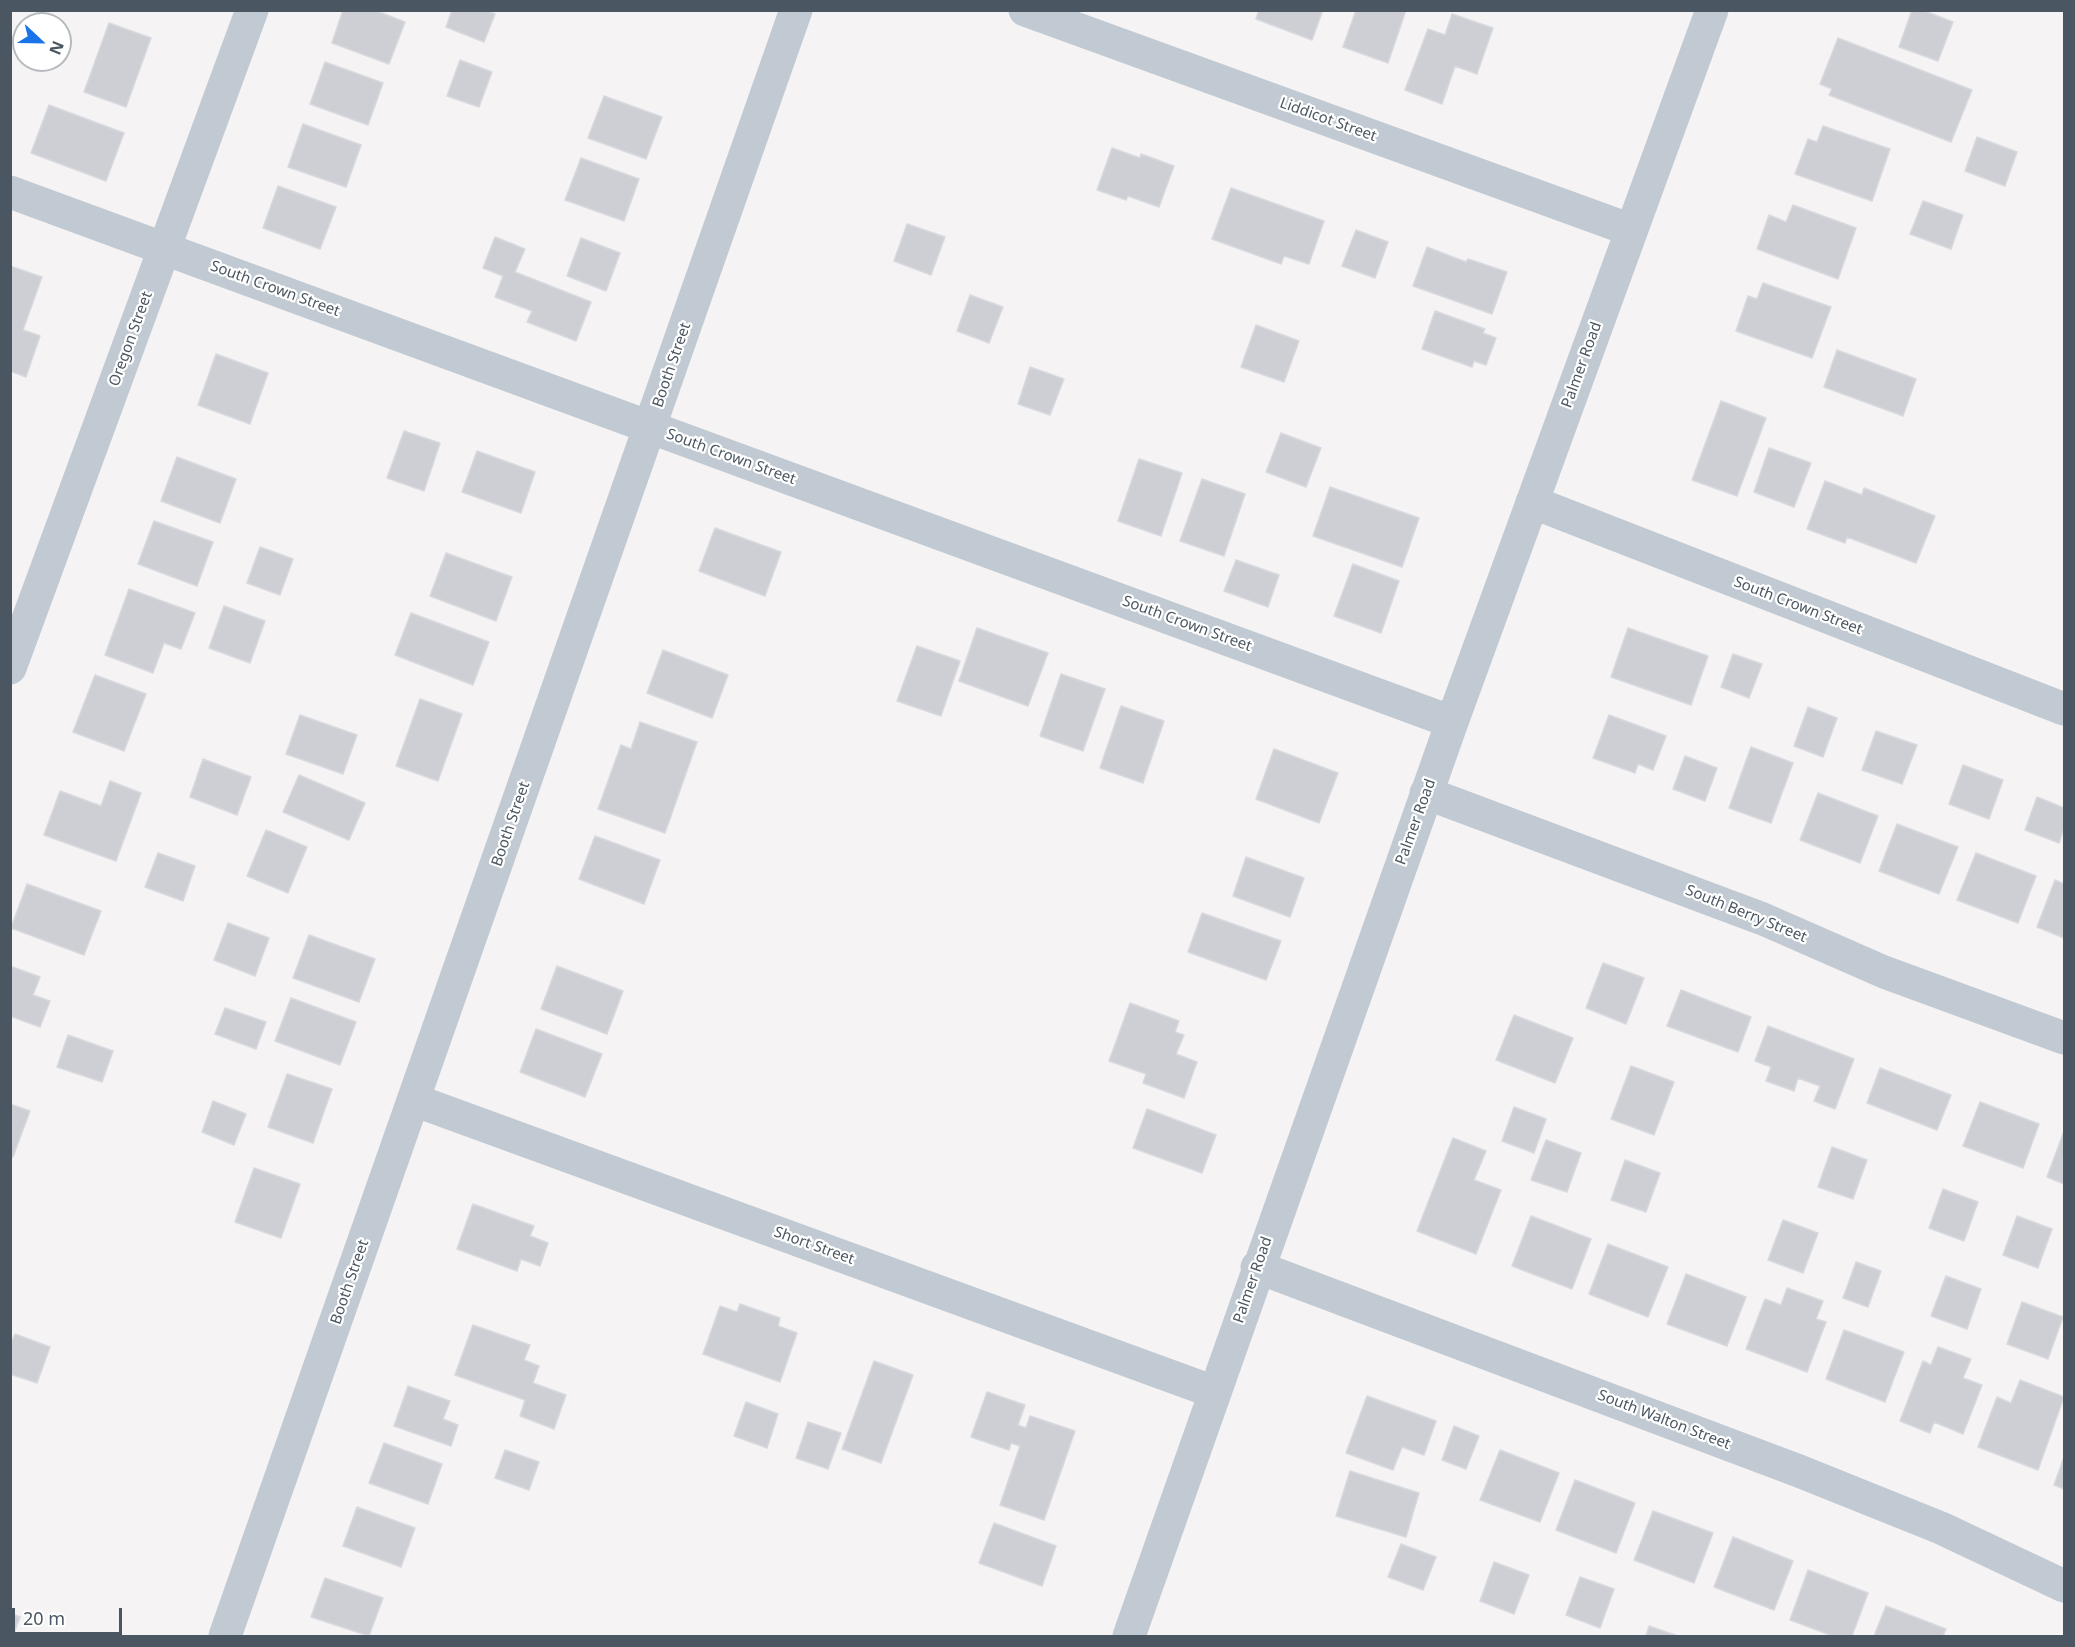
<!DOCTYPE html>
<style>
body{margin:0}
#map{position:relative;width:2075px;height:1647px;overflow:hidden;background:#f5f3f3;font-family:"Noto Sans",sans-serif}
canvas{display:block}
.frame{position:absolute;inset:0;border:12px solid #4a5661;pointer-events:none}
.north{position:absolute;left:12px;top:12px;width:60px;height:60px;box-sizing:border-box;background:#fff;border:2px solid #b7bbc0;border-radius:50%;rotate:112deg;font-size:16px;font-weight:700;line-height:24px;text-align:center;color:#4a5661}
.north::after{content:'';display:block;margin:auto;width:21px;height:27px;background:#1a73e8;clip-path:polygon(50% 0,100% 100%,50% 72%,0 100%)}
.scale{position:absolute;left:12px;top:1608px;width:110px;height:27px;box-sizing:border-box;border:3px solid #4a5661;border-top:0;padding-left:8px;font-size:18px;line-height:21px;white-space:nowrap;color:#4a5661;-webkit-text-stroke:4px #fff;paint-order:stroke}
</style>
<div id="map">
<canvas width="2075" height="1647"></canvas>
<div class="frame"></div>
<div class="north">N</div>
<div class="scale">20 m</div>
</div>
<script>
const context = document.querySelector('canvas').getContext('2d');
context.lineJoin = 'round';
function fill(path, color) { context.fillStyle = color; context.fill(path, 'evenodd'); }
function stroke(path, color, width, dash) { context.strokeStyle = color; context.lineWidth = width; context.lineCap = dash ? 'butt' : 'round'; context.setLineDash(dash || []); context.stroke(path); }
function drawText(font, color, halo, rows, align = 'center') {
  context.font = font + ' "Noto Sans",sans-serif'; context.lineWidth = 4.5; context.setLineDash([]); context.textBaseline = 'middle'; context.strokeStyle = halo; context.fillStyle = color; for (const [text, x, y, turn = 0] of rows) {
    context.save(); context.translate(x, y); context.rotate((+turn || 0) * Math.PI / 180); context.textAlign = isNaN(turn) ? turn : align; if (halo) context.strokeText(text, 0, 0); context.fillText(text, 0, 0); context.restore();
  }
}
const building = new Path2D(`
 M343,10H374L405,22L389,64L332,43Z
 M452,10H485L495,14L484,42L446,27Z
 M1259,10H1323L1312,40L1256,19Z
 M1356,10H1406L1388,63L1343,47Z
 M1912,10H1922L1953,22L1938,61L1899,47Z
 M1452,14L1493,28L1477,74L1455,66L1442,104L1405,90L1428,29L1445,35Z
 M109,23L151,38L126,107L84,92Z
 M1838,38L1972,90L1951,142L1829,95L1832,89L1820,84Z
 M460,60L492,72L479,107L447,96Z
 M325,62L383,83L368,125L310,104Z
 M604,96L662,117L646,159L588,138Z
 M49,105L124,133L106,181L31,153Z
 M303,124L361,145L346,187L288,167Z
 M1823,126L1890,149L1872,201L1795,174L1808,139L1817,142Z
 M1977,137L2017,152L2005,186L1965,171Z
 M1112,148L1140,158L1141,154L1174,166L1159,207L1128,196L1126,200L1097,190Z
 M581,158L639,179L624,221L565,200Z
 M278,186L336,207L320,249L263,228Z
 M1231,188L1324,221L1309,264L1284,256L1281,264L1212,239Z
 M1923,201L1963,215L1951,249L1910,234Z
 M1793,205L1856,228L1838,279L1757,249L1769,215L1786,222Z
 M907,224L945,237L931,275L894,261Z
 M1356,230L1388,242L1375,278L1342,266Z
 M495,237L525,249L515,272L591,302L576,341L527,322L532,311L495,297L503,276L483,268Z
 M581,238L620,253L606,291L567,276Z
 M1427,247L1466,262L1468,259L1507,272L1492,314L1413,286Z
 M10,266L42,277L23,330L40,336L26,377L10,371Z
 M1763,283L1831,307L1812,358L1736,331L1748,296L1757,299Z
 M970,295L1003,307L989,343L957,331Z
 M1435,311L1485,329L1483,333L1496,338L1486,365L1474,361L1472,367L1422,349Z
 M1256,325L1299,341L1284,382L1241,367Z
 M1837,350L1916,379L1903,416L1824,387Z
 M216,354L268,373L250,424L198,405Z
 M1030,367L1064,379L1050,415L1018,404Z
 M1721,401L1766,418L1737,496L1692,480Z
 M404,431L440,443L424,491L387,478Z
 M1281,433L1321,448L1306,487L1266,472Z
 M1769,448L1811,463L1794,507L1754,492Z
 M477,451L535,472L521,513L462,492Z
 M177,457L236,479L220,523L161,501Z
 M1139,459L1182,473L1161,536L1118,521Z
 M1202,479L1245,494L1224,556L1180,541Z
 M1825,481L1862,495L1864,488L1935,516L1916,563L1847,537L1845,543L1807,529Z
 M1330,487L1419,518L1402,567L1313,536Z
 M154,521L213,542L197,586L138,564Z
 M715,528L781,552L765,596L699,571Z
 M260,547L293,559L280,595L247,583Z
 M446,553L512,577L496,621L430,596Z
 M1236,560L1279,575L1268,607L1224,591Z
 M1353,564L1399,581L1381,633L1334,616Z
 M129,589L195,613L181,649L164,643L153,673L105,655Z
 M224,606L265,621L250,663L209,648Z
 M411,613L489,642L473,685L395,655Z
 M977,628L1048,653L1028,706L959,681Z
 M1628,628L1708,656L1691,705L1611,677Z
 M917,646L960,661L941,716L897,701Z
 M663,650L728,675L712,718L647,693Z
 M1733,654L1762,664L1749,698L1721,687Z
 M1061,674L1105,689L1083,751L1040,736Z
 M95,675L146,694L124,751L73,732Z
 M420,699L462,714L438,781L396,766Z
 M1121,706L1164,721L1143,783L1100,768Z
 M1808,707L1837,718L1823,757L1794,746Z
 M300,715L357,735L343,774L286,754Z
 M1609,715L1666,736L1653,770L1638,764L1635,773L1593,758Z
 M640,722L697,742L665,833L598,809L621,745L631,749Z
 M1876,731L1917,745L1902,784L1862,770Z
 M1751,747L1793,763L1771,823L1729,808Z
 M1274,749L1338,773L1319,823L1256,799Z
 M1685,756L1717,768L1705,801L1673,789Z
 M203,759L251,777L237,815L190,797Z
 M1963,765L2003,780L1989,819L1949,804Z
 M299,775L365,803L349,840L283,812Z
 M110,781L141,793L116,861L44,835L60,791L101,806Z
 M1818,793L1878,816L1860,863L1800,840Z
 M2037,797L2064,808V828L2059,843L2025,830Z
 M1897,824L1958,847L1939,894L1879,871Z
 M266,830L307,847L288,893L247,876Z
 M595,836L660,860L644,904L579,879Z
 M158,853L195,866L183,901L145,887Z
 M1976,853L2036,876L2018,923L1957,900Z
 M1246,857L1304,878L1290,917L1233,896Z
 M2055,880L2064,884V938L2037,927Z
 M27,884L101,911L84,955L11,928Z
 M1202,913L1281,941L1266,980L1188,952Z
 M228,923L269,938L255,976L214,960Z
 M309,935L375,959L359,1002L293,978Z
 M1603,963L1644,978L1626,1024L1586,1008Z
 M10,966L40,977L33,995L50,1001L40,1027L10,1016Z
 M557,966L623,991L607,1034L541,1009Z
 M1681,990L1751,1017L1738,1052L1667,1026Z
 M291,998L356,1022L340,1065L275,1041Z
 M1130,1003L1179,1021L1175,1032L1184,1035L1176,1054L1197,1062L1184,1098L1143,1083L1146,1074L1109,1061Z
 M225,1008L266,1022L256,1049L215,1034Z
 M1514,1015L1573,1038L1555,1083L1496,1060Z
 M1768,1026L1854,1059L1835,1109L1814,1101L1820,1086L1798,1078L1794,1091L1766,1081L1771,1067L1755,1061Z
 M536,1029L602,1054L585,1097L520,1072Z
 M68,1035L113,1051L102,1082L57,1067Z
 M1631,1066L1674,1082L1654,1135L1611,1119Z
 M1880,1068L1951,1095L1937,1130L1867,1103Z
 M287,1074L332,1089L313,1143L268,1127Z
 M213,1101L246,1114L234,1145L202,1132Z
 M1980,1102L2039,1124L2023,1168L1963,1146Z
 M10,1104L30,1111L13,1157L10,1156Z
 M1514,1107L1546,1119L1534,1153L1502,1141Z
 M1147,1109L1216,1135L1202,1173L1133,1148Z
 M2064,1131V1184L2047,1177Z
 M1453,1138L1486,1151L1474,1180L1501,1190L1476,1254L1417,1231Z
 M1546,1140L1581,1153L1567,1192L1531,1180Z
 M1832,1147L1867,1160L1853,1199L1818,1187Z
 M1625,1160L1660,1173L1646,1212L1611,1200Z
 M254,1168L300,1184L281,1238L235,1222Z
 M1943,1189L1978,1202L1964,1241L1929,1228Z
 M473,1204L534,1226L530,1236L548,1243L540,1266L521,1259L517,1271L457,1249Z
 M1531,1216L1591,1239L1572,1289L1512,1266Z
 M2017,1216L2052,1229L2038,1268L2003,1255Z
 M1783,1220L1818,1233L1803,1273L1768,1260Z
 M1608,1244L1668,1267L1648,1317L1589,1294Z
 M1856,1262L1881,1271L1868,1307L1843,1298Z
 M1686,1274L1746,1297L1727,1346L1667,1324Z
 M1946,1276L1981,1289L1967,1329L1931,1316Z
 M1787,1288L1823,1301L1816,1319L1826,1322L1807,1372L1746,1349L1765,1299L1781,1305Z
 M2022,1302L2063,1317L2048,1359L2007,1344Z
 M740,1304L780,1318L778,1326L797,1333L780,1382L703,1354L720,1306L737,1312Z
 M473,1325L530,1345L524,1360L539,1366L533,1383L566,1395L554,1429L520,1416L525,1400L455,1375Z
 M1844,1330L1904,1352L1885,1402L1826,1379Z
 M15,1334L50,1347L37,1383L10,1374V1345Z
 M1938,1347L1971,1359L1963,1378L1982,1385L1963,1434L1934,1422L1930,1433L1900,1421L1923,1361L1931,1365Z
 M874,1361L913,1375L881,1463L842,1449Z
 M2020,1380L2064,1397L2038,1470L1978,1447L1997,1397L2011,1403Z
 M408,1386L450,1401L443,1419L458,1425L451,1446L394,1426Z
 M987,1392L1025,1405L1018,1425L1026,1428L1030,1416L1075,1431L1044,1520L1000,1505L1020,1446L1011,1443L1009,1450L971,1437Z
 M1367,1396L1436,1421L1424,1455L1402,1447L1393,1470L1346,1453Z
 M746,1402L778,1414L767,1448L734,1436Z
 M808,1422L841,1433L828,1469L796,1458Z
 M1454,1426L1479,1436L1466,1469L1442,1460Z
 M384,1443L442,1464L428,1504L369,1483Z
 M505,1450L539,1462L529,1490L495,1478Z
 M1500,1450L1559,1473L1540,1522L1480,1500Z
 M2064,1457V1489L2054,1485Z
 M1350,1471L1419,1493L1406,1537L1336,1516Z
 M1575,1480L1635,1503L1616,1553L1556,1530Z
 M357,1507L415,1528L401,1567L343,1546Z
 M1653,1511L1713,1533L1694,1583L1634,1560Z
 M994,1523L1056,1546L1042,1586L979,1563Z
 M1733,1537L1793,1561L1774,1610L1714,1587Z
 M1401,1544L1436,1557L1423,1590L1388,1577Z
 M1494,1562L1529,1575L1514,1614L1480,1601Z
 M1808,1570L1868,1593L1852,1636H1833L1790,1620Z
 M1580,1577L1614,1589L1600,1628L1566,1615Z
 M325,1578L383,1598L369,1636L311,1617Z
 M1886,1606L1946,1629L1943,1636H1874Z
 M10,1613L20,1617L13,1636H10Z
 M1649,1626L1678,1636H1646Z`);
const minor = new Path2D(`
 M1025,10L1631,230
 M10,192L1452,722
 M1532,502L2064,709
 M10,668L252,10
 M1426,793L1763,919L1884,972L2064,1038
 M414,1100L1214,1392
 M1257,1267L1799,1471L1941,1528L2064,1586
 M225,1636L796,10
 M1129,1636L1452,722L1712,10`);
const streetNames = [
 ["Liddicot Street",1328,120,20],
 ["South Crown Street",275,289,20],
 ["Oregon Street",131,339,-70],
 ["Booth Street",672,365,-71],
 ["Palmer Road",1582,365,-70],
 ["South Crown Street",731,457,20],
 ["South Crown Street",1798,606,21],
 ["South Crown Street",1187,624,20],
 ["Palmer Road",1416,822,-70],
 ["Booth Street",511,824,-71],
 ["South Berry Street",1746,914,22],
 ["Short Street",814,1246,20],
 ["Palmer Road",1253,1280,-71],
 ["Booth Street",350,1282,-71],
 ["South Walton Street",1664,1420,21]
];
fill(building, '#cdcfd5');
stroke(building, '#d7d9de', 1.5);
stroke(minor, '#c1cad2', 33);
drawText('15px', '#4a5661', '#fff', streetNames);
</script>
